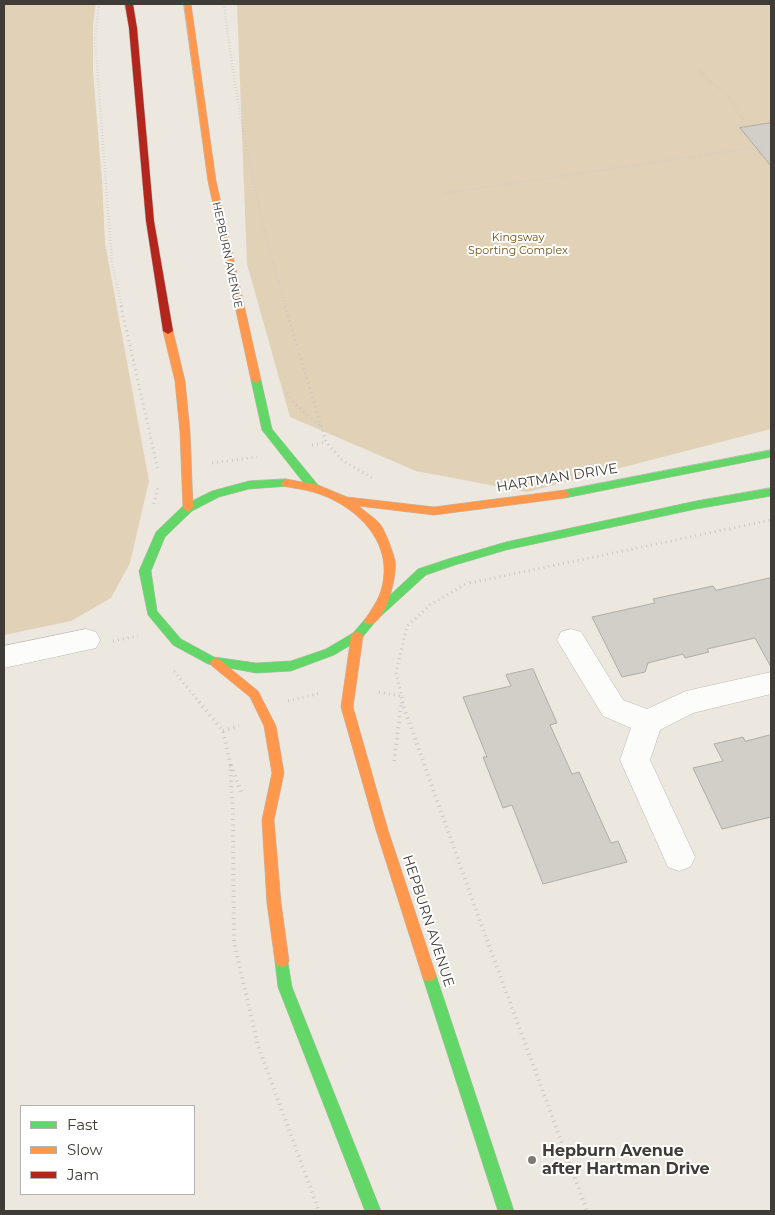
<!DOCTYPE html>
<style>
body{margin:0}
#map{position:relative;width:775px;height:1215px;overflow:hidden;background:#ece8e0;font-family:Montserrat,sans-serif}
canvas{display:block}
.frame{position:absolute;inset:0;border:5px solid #3f3c37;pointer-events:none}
.legend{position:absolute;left:20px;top:1105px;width:175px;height:90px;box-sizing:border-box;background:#fff;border:1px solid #b2b1af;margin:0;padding:6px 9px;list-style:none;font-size:15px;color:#3f3c37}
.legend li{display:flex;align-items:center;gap:10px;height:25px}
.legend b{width:25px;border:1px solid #b2b1af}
</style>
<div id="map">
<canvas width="775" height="1215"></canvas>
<div class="frame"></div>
<ul class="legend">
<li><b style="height:6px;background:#63d668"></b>Fast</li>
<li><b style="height:6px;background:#ff974d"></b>Slow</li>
<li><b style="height:6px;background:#b3261e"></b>Jam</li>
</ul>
</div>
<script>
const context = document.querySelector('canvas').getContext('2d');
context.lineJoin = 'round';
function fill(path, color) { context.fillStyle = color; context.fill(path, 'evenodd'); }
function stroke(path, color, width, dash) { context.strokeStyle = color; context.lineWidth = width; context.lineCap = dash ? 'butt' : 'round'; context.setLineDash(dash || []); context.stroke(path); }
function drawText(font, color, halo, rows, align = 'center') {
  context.font = font + ' Montserrat,sans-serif'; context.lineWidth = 4; context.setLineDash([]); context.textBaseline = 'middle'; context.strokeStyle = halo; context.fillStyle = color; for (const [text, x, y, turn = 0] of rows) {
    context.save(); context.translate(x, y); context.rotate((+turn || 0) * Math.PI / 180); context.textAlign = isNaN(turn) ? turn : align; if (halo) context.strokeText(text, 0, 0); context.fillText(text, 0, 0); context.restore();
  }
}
const green = new Path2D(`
 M4,4H96L93,23V72L102,181L105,243L149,481L130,563L111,598L71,621L4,635Z
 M237,4H771V429L527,492L416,471L290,417L247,264Z`);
const building = new Path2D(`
 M771,123V166L740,128Z
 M771,578V667L755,638L707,649L709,652L685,658L683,654L648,663L645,672L622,677L592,617L655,603L653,599L713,586L716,590Z
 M533,669L557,723L550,725L572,774L579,772L611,843L618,841L627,862L543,884L512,805L503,808L483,757H487L463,697L511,686L506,675Z
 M771,735V817L722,829L693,768L723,761L714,744L743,737L745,741Z`);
const pathFar2 = new Path2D(`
 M99,4L95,39L112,263L122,307
 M224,4C236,106 256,208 286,307
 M699,71L729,97L743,120L741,126L767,157L771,166
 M446,193L759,147`);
const pathFar1 = new Path2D(`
 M121,306L158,470
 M285,306L326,442L343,461L374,479
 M287,393L294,403L321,427
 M312,445L326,442
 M212,463L257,457
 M154,504L158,488
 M470,583L771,520
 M113,641L138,636
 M174,671L200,703
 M379,692L400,696
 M288,701L321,693
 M403,703L396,672L407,626L430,605L469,582`);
const path = new Path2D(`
 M199,702L223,731L230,762L233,815L234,942L258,1046L319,1211
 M402,702L480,921L587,1211
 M223,731L239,726
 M394,761L401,705
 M231,765L242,794`);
const street = new Path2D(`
 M86,629L96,632L100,640L96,648L4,668V646Z
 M571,629L581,632L623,700L647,709L686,691L771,672V694L693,713L660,730L650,760L695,857L690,867L679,871L668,867L620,760L631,728L603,716L557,640L561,632Z`);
const fast = new Path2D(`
 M256,377L261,380L272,429L318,485L319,488L318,491H310L262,430L251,380Z
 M771,450V457L565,498L560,494L565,490Z
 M286,479L291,483L290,486L249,489L219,497L192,511L165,537L151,571L157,611L181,639L214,657L256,663L291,661L326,649L353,633L366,618H374L376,621L361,639L334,655L291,671L256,673L208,664L173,645L148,615L139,571L156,532L184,505L212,491L249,481Z
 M771,488V496L696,509L506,550L455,565L426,575L381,616H373L371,613L418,569L448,559L506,542L696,501Z
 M282,955L287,957L292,987L381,1211H365L278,987L275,961L277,957Z
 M429,969L434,970L436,975L514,1211H498L422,975L424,970Z`);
const slow = new Path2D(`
 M184,4H191L216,181L261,380L256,383L251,380L208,181Z
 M168,328L173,331L185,381L190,432L193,508L188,512L183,508L180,432L175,381L163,331Z
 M286,479L318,485L347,497L434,507L565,490L570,494L565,498L434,515L359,506C365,512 374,517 380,524C385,530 393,552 395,560C398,574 385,630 366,624L364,621C371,610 379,600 382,587C394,540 354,504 313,492C303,489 292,488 282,486L281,483Z
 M357,632L361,633L363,636L353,707L388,830L436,975L434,980L429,981L424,980L422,975L376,830L341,707L351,636L353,633Z
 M216,658L220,660L258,691L276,726L284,773L274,820L281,903L289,961L287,965L282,967L277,965L275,961L267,903L262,820L272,773L264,726L250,697L212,666L210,663L212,660Z`);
const jam = new Path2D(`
 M125,4H133L137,28L154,221L173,331L168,334L163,331L146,221L129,28Z`);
const markers = [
 [532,1160,5,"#7c7872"]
];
const farParknames = [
 ["Kingsway",518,238],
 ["Sporting Complex",518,251]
];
const farStreetnames = [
 ["HEPBURN AVENUE",227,255,78]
];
const streetNames = [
 ["HARTMAN DRIVE",557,478,-9],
 ["HEPBURN AVENUE",428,921,72]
];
const nearPoinames = [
 ["Hepburn Avenue",542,1151],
 ["after Hartman Drive",542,1169]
];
fill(green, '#e1d1b7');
fill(building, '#d2cfc8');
stroke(building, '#aeaca6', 1);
stroke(street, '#bcb9b3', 1);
stroke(fast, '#bcb9b3', 1);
stroke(slow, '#bcb9b3', 1);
stroke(jam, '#bcb9b3', 1);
stroke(pathFar2, '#c9c8c6', 2.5, [0.5, 2.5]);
stroke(pathFar1, '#c9c8c6', 3, [1, 4]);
stroke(path, '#c9c8c6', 4, [1, 4.5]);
fill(street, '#fcfcfa');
fill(fast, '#63d668');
fill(slow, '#ff974d');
fill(jam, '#b3261e');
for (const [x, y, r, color] of markers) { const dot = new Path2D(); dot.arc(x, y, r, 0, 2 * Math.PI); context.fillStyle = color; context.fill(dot); stroke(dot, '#fff', 2); }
drawText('11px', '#6f5218', '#fff', farParknames);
drawText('11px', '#3f3c37', '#fff', farStreetnames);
drawText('14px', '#3f3c37', '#fff', streetNames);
drawText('bold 16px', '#3f3c37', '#fff', nearPoinames, 'left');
</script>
